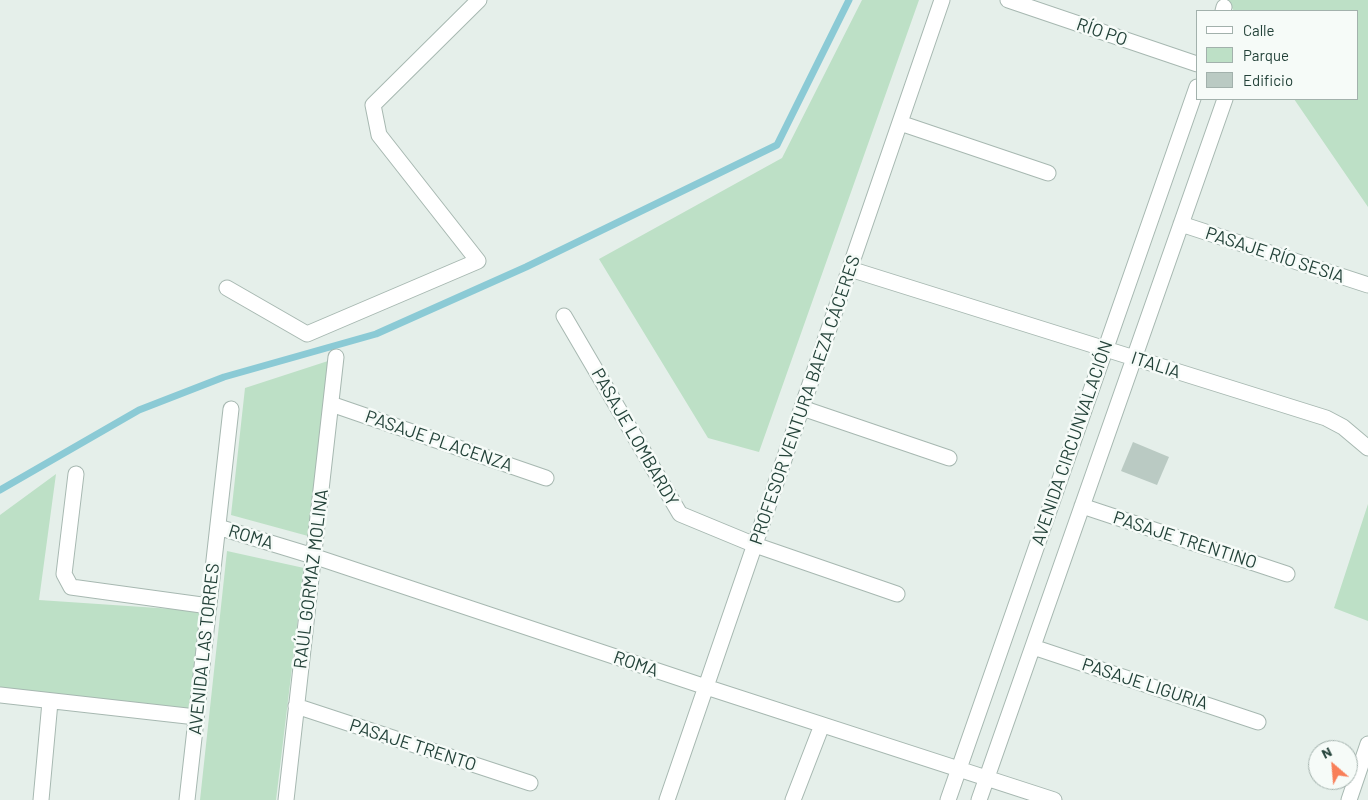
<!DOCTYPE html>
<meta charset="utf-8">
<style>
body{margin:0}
#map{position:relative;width:1368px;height:800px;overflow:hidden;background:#e5efea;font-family:Barlow,sans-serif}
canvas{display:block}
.legend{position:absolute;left:1196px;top:10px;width:162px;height:90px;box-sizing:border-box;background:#f6fbf8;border:1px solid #a2b1ac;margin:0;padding:6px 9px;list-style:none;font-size:15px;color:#234239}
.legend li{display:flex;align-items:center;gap:10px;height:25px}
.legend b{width:25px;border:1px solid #a2b1ac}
.north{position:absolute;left:1308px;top:740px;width:50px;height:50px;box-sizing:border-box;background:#f6fbf8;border:1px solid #a2b1ac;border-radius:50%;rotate:333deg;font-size:14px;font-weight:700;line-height:20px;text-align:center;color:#234239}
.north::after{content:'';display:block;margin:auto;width:18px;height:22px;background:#f87f59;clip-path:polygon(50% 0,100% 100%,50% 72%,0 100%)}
</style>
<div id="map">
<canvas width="1368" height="800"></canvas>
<ul class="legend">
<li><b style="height:6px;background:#fff"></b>Calle</li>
<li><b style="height:14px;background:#bde0c6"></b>Parque</li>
<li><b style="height:14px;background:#bacac3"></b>Edificio</li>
</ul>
<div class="north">N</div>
</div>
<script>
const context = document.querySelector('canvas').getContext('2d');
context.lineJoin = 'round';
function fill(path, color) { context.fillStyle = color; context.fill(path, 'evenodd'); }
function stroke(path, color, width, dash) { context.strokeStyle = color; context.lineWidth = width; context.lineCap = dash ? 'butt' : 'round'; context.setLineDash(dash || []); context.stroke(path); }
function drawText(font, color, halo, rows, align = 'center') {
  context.font = font + ' Barlow,sans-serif'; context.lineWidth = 5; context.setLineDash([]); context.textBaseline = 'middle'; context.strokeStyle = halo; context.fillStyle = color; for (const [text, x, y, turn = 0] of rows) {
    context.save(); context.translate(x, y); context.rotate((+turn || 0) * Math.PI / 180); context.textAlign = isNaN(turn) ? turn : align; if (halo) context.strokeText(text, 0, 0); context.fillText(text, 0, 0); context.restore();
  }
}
const green = new Path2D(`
 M862,0H919L759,452L708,438L599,259L782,158Z
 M1227,0H1368V207L1294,99H1357V11H1234Z
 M328,361L308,536L231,515L245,388Z
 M56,474L39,600L202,611L190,712L0,689V515Z
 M1368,504V621L1334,608Z
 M227,551L304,568L276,800H200Z`);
const stream = new Path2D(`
 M0,490L139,410L224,377L376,334L526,267L777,145L849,0`);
const building = new Path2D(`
 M1133,442L1169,457L1157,485L1121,471Z`);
const minor = new Path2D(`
 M1008,0L1197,64
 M1223,11L1224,7
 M900,123L1048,173
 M1181,224L1368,285
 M850,269L1326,418L1343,427L1368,448
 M227,288L307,334L478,261L379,135L373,105L479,0
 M564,316L680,514L755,545L897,594
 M331,404L546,478
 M802,408L949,458
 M76,474L64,574L71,587L209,606
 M1082,506L1287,574
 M218,527L313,556L706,687L1054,800
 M1033,647L1258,722
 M0,695L196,717
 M296,706L530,783
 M41,800L50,702
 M187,800L231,409
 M286,800L336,357
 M667,800L942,0
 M793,800L822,725
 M948,800L1197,87
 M979,800L1225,99
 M1349,800L1368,744`);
const streetNames = [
 ["RÍO PO",1102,32,19],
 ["PASAJE RÍO SESIA",1275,255,18],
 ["ITALIA",1156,365,18],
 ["PROFESOR VENTURA BAEZA CÁCERES",805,400,-71],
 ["PASAJE LOMBARDY",635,437,60],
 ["PASAJE PLACENZA",439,441,19],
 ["AVENIDA CIRCUNVALACIÓN",1072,443,-71],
 ["ROMA",251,537,17],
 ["PASAJE TRENTINO",1185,540,18],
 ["RAÚL GORMAZ MOLINA",311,579,-83],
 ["AVENIDA LAS TORRES",204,649,-84],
 ["ROMA",636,664,19],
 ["PASAJE LIGURIA",1145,684,18],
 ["PASAJE TRENTO",413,745,18]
];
fill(green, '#bde0c6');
stroke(stream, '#8bcad5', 7);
fill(building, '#bacac3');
stroke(minor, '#a7b8b1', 17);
stroke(minor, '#fff', 15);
drawText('18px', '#234239', '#f6fbf8', streetNames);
</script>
